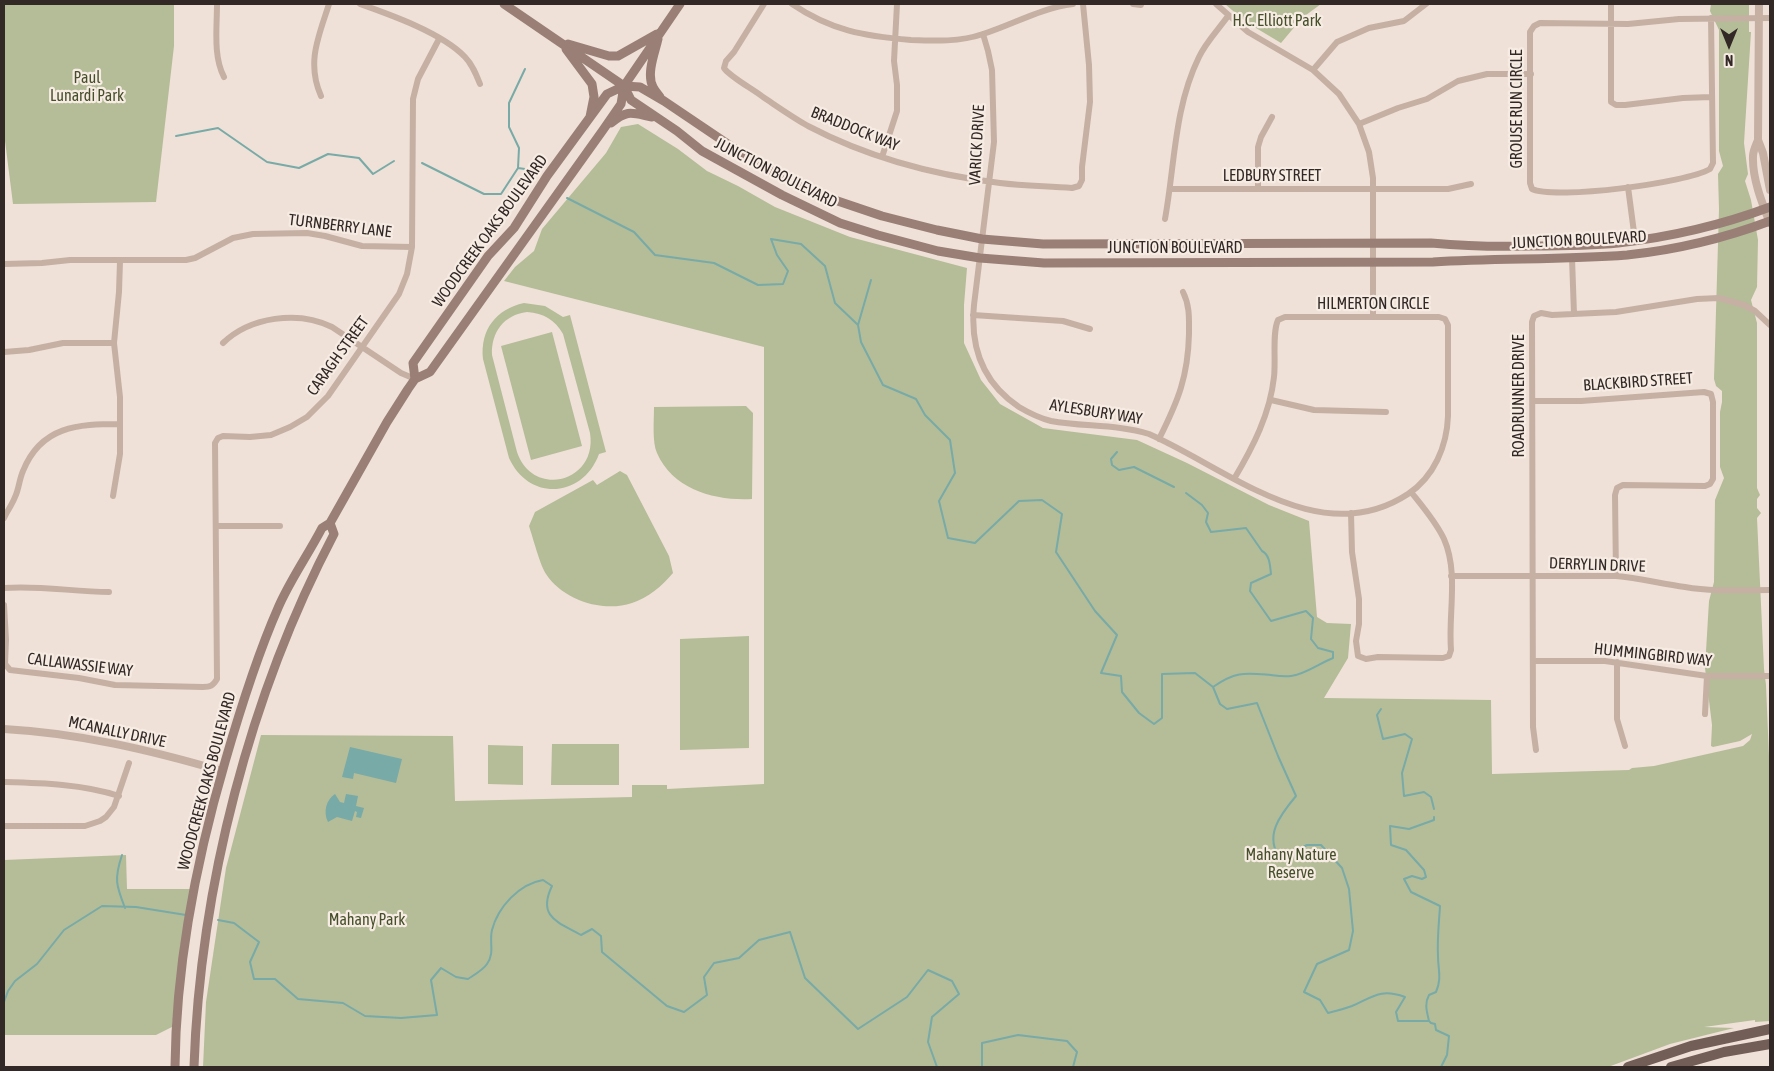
<!DOCTYPE html>
<style>
body{margin:0}
#map{position:relative;width:1774px;height:1071px;overflow:hidden;background:#efe1d7;font-family:"Asap Condensed",sans-serif}
canvas{display:block}
.frame{position:absolute;inset:0;border:5px solid #322825;pointer-events:none}
.north{position:absolute;left:1704px;top:20px;width:50px;height:50px;-webkit-text-stroke:4px #f7ece3;paint-order:stroke;rotate:180deg;font-size:14px;font-weight:700;line-height:20px;text-align:center;color:#322825}
.north::after{content:'';display:block;margin:auto;width:18px;height:22px;background:#322825;clip-path:polygon(50% 0,100% 100%,50% 72%,0 100%)}
</style>
<div id="map">
<canvas width="1774" height="1071"></canvas>
<div class="frame"></div>
<div class="north">N</div>
</div>
<script>
const context = document.querySelector('canvas').getContext('2d');
context.lineJoin = 'round';
function fill(path, color) { context.fillStyle = color; context.fill(path, 'evenodd'); }
function stroke(path, color, width, dash) { context.strokeStyle = color; context.lineWidth = width; context.lineCap = dash ? 'butt' : 'round'; context.setLineDash(dash || []); context.stroke(path); }
function drawText(font, color, halo, rows, align = 'center') {
  context.font = font + ' "Asap Condensed",sans-serif'; context.lineWidth = 4.5; context.setLineDash([]); context.textBaseline = 'middle'; context.strokeStyle = halo; context.fillStyle = color; for (const [text, x, y, turn = 0] of rows) {
    context.save(); context.translate(x, y); context.rotate((+turn || 0) * Math.PI / 180); context.textAlign = isNaN(turn) ? turn : align; if (halo) context.strokeText(text, 0, 0); context.fillText(text, 0, 0); context.restore();
  }
}
const green = new Path2D(`
 M4,4H174V46L156,202L13,204L4,133Z
 M1225,4H1321L1302,18L1281,43L1246,22Z
 M1711,4H1751H1749V32H1751L1744,143L1748,174L1745,181L1751,200L1758,240L1757,287L1751,300L1757,323V488L1760,495L1757,499V508L1761,513L1757,518L1764,669L1766,685L1769,756L1770,761V1021L1755,1022V1020L1704,1027L1734,1028L1670,1044L1608,1067H203L206,1002L226,868L261,735L453,736L455,801L632,797V785H667V789L764,784V347L504,281L515,267L534,251L542,229L606,153L621,127L638,124L678,149L707,171L738,186L775,207L850,237L967,268L964,305V343L981,380L1000,404L1043,428L1137,440L1187,463L1269,505L1309,521L1317,617L1327,623L1351,624L1348,658L1324,698L1491,700L1492,774L1629,770L1632,768L1654,766L1743,746L1750,740L1752,734L1740,741L1713,747L1711,746L1712,725L1705,668L1709,601L1714,582L1715,500L1724,478L1720,467V412L1722,402V391L1716,386L1714,379L1719,209L1718,174L1723,166L1719,151V30L1710,11Z
 M524,303L545,306L563,317L570,315L606,452L599,454C583,498 529,502 509,458L483,359C480,330 496,309 524,303ZM527,312C544,313 555,320 563,334L590,433C598,482 533,499 517,452L492,355C491,332 504,315 527,312Z
 M552,332L582,446L531,460L501,346Z
 M746,406L753,413L752,499C716,501 673,490 657,453C652,442 654,420 654,407Z
 M620,471L627,475L669,556L673,573C662,586 648,598 632,603C603,613 563,600 546,574C540,565 533,538 529,526L535,512L593,480L597,485Z
 M749,636V748L680,750V639Z
 M552,744H619V785H551Z
 M488,745L523,746V785L488,784Z
 M126,855L127,889H190L172,1027L156,1035H4V860Z`);
const water = new Path2D(`
 M350,747L402,759L396,783L354,773L353,779L342,777Z
 M335,794L340,802L344,803L346,794L358,796L356,806L364,808L361,818L356,817L357,812L355,811L352,821L337,817L328,822C323,812 326,800 335,794Z`);
const stream = new Path2D(`
 M176,136L218,128L267,162L299,168L328,154L359,158L373,174L394,161
 M422,163L484,194H501L518,168L525,169
 M518,168L519,148L509,127V103L525,69
 M567,198L634,232L655,255L714,263L758,285L783,284L788,271L777,255L771,239L801,244L825,266L835,303L858,325L861,342L883,385L916,399L925,415L950,440L955,473L939,501L948,538L975,543L1019,501L1042,500L1062,514L1056,552L1095,611L1117,635L1101,673L1121,676L1122,692L1139,713L1154,724L1162,718V674L1195,673L1213,687L1220,704L1227,709L1257,703L1278,756L1296,796C1280,815 1263,837 1281,859L1307,845H1321L1342,868L1349,889L1353,931L1349,950L1317,964L1304,992L1320,1000L1328,1013C1336,1011 1344,1009 1352,1006C1373,997 1380,988 1405,997L1396,1012L1398,1021H1429L1431,1023L1435,1024L1436,1030L1449,1036L1447,1055L1441,1067
 M858,325L871,280
 M1117,452L1111,459L1112,465L1119,470L1134,467L1174,487
 M1186,493L1202,505L1208,513L1206,522L1211,532L1246,528L1262,551C1270,555 1270,566 1271,574L1251,583L1250,591L1271,621L1306,611L1313,618L1311,639L1318,648L1333,652V658C1320,663 1304,675 1291,676C1284,677 1278,676 1271,675C1245,673 1236,671 1213,687
 M1381,709L1377,715L1383,739L1405,734L1412,739L1402,773L1404,796L1424,792L1431,797L1434,809
 M122,855C114,879 116,885 125,908
 M218,920L234,923L259,942L250,962L254,979H275L298,999L343,1003L365,1016L401,1018L437,1015L431,980L441,968L456,977L468,979C474,975 483,970 487,964C495,953 489,942 492,930C498,907 519,884 543,880L552,886C537,917 558,922 581,935L592,929L601,936L602,952L667,1006L684,1012L707,995L704,977L714,963L739,958L759,940L790,932L805,978L858,1029L907,997L928,970L952,981L959,994L932,1017L928,1042L937,1067
 M4,1002L8,991L15,981L37,964L64,930L102,906L136,907L186,915
 M1429,1021C1427,1012 1424,1004 1429,995L1436,992C1442,979 1438,969 1438,956C1437,939 1439,923 1440,906L1411,892L1404,879L1412,876L1422,879L1426,877L1424,870L1406,850L1391,845L1390,826L1409,829L1434,820V817
 M982,1067V1043L1018,1035L1067,1041L1077,1052L1073,1067`);
const minor = new Path2D(`
 M217,4C217,28 213,56 224,77
 M360,4C391,15 442,33 465,57C472,64 476,74 480,84
 M764,4L734,52L726,61L724,68C730,77 753,89 763,97C778,107 792,117 808,126C867,157 934,175 1000,183C1024,186 1048,186 1072,188L1079,186L1082,180V167L1090,102L1089,65L1083,4
 M792,4C832,31 864,36 911,40C935,41 960,42 983,34C1014,24 1041,8 1073,4
 M1133,4L1141,5
 M1216,4L1248,32L1313,70L1339,94L1359,124L1369,152L1373,178V317
 M1611,4V102L1616,105H1625L1683,98L1711,97
 M1711,18L1713,163L1710,169C1686,183 1556,200 1532,189L1530,183V32L1534,26L1540,23L1628,24L1679,19L1770,18
 M983,34L988,51L992,70L994,142L974,305C970,347 983,383 1019,407C1029,413 1039,418 1051,421C1083,427 1117,424 1149,434C1227,468 1320,552 1408,494C1434,477 1447,446 1448,416V325L1445,319L1439,317H1285L1278,320C1272,333 1276,360 1274,377C1270,414 1253,447 1234,479
 M1313,70L1337,42L1369,28L1404,21L1426,4
 M321,96C306,62 319,36 329,4
 M1359,124L1398,108L1427,99L1458,81L1487,74H1531
 M882,157L897,111V85L894,61L897,4
 M1628,187L1635,240
 M1171,189H1448L1471,184
 M1258,189V147L1261,137L1272,117
 M1165,219C1175,164 1174,108 1199,57C1206,42 1218,30 1228,16
 M1572,258L1574,314
 M4,264L42,263L70,260H186L195,258L233,238L253,234L307,233L325,236L362,246L412,247
 M973,315L1063,321L1090,329
 M223,343C250,317 298,310 332,327L401,373L415,379
 M4,352L29,350L63,343H114
 M1271,400L1314,410L1386,412
 M1533,401H1581L1704,392L1711,394L1713,402V479L1710,484L1705,486L1623,485L1617,488L1615,495L1616,576
 M1159,439C1178,401 1188,377 1189,334C1189,319 1190,306 1183,292
 M113,496L120,454V397L114,343L119,292L120,261
 M1351,513L1352,552L1359,599V624L1356,641L1358,656L1366,659L1378,657L1443,658L1449,656L1451,650C1448,614 1459,573 1444,539C1436,522 1423,507 1411,492
 M4,518C7,511 12,505 15,497C19,489 19,480 23,471C41,426 78,424 120,424
 M216,526H280
 M1451,576H1616C1639,578 1662,584 1685,587C1713,592 1742,590 1770,590
 M4,588C39,585 74,592 109,592
 M4,605L6,640L5,664L10,670L79,678L115,685L203,687C210,687 213,686 217,679L215,443L218,438L223,436L250,437L271,435L290,427L307,417L328,396L399,294L407,274L412,247L413,99L418,79L439,39
 M1533,661H1605L1707,676H1770
 M1617,662V719L1625,746
 M1705,714L1707,676
 M1536,750L1533,727L1532,322L1534,316L1541,313L1552,315L1616,312L1697,299L1719,298L1744,305L1755,311L1770,325
 M4,782C41,783 83,784 119,796
 M4,826H85L100,821L106,817L114,807L129,763`);
const tertiary = new Path2D(`
 M1759,4L1758,140L1763,153L1770,190
 M1758,140C1756,145 1753,151 1753,156C1752,178 1762,203 1770,223
 M4,729C78,733 150,750 222,771`);
const secondary = new Path2D(`
 M504,4L624,86L631,100L677,131L702,151L782,195L840,223L878,235L938,251L980,258L1044,263L1433,262C1498,258 1562,260 1627,255C1675,250 1725,238 1770,221
 M658,39C655,52 646,74 653,87C655,91 658,94 660,97
 M568,44L609,56H618L657,34
 M566,49L592,84L594,97L590,117
 M624,86L640,87L664,101L750,159L811,192L882,216L937,230L982,239L1043,244L1431,243C1465,246 1497,247 1530,246C1560,246 1589,246 1618,243C1670,237 1722,225 1770,207
 M611,123C628,109 632,113 652,117
 M415,379L413,363L488,256L514,228L547,176L607,94L624,86
 M175,1067C176,964 196,861 225,762C240,710 256,658 278,608C290,580 308,555 322,528L330,523L387,422L408,389L415,379L430,372L603,130L621,104L624,86L680,4
 M194,1067C200,887 250,694 334,534L330,523`);
const primary = new Path2D(`
 M1628,1067L1691,1046L1770,1029
 M1671,1067L1724,1052L1770,1044`);
const parkNames = [
 ["H.C. Elliott Park",1277,21],
 ["Paul",87,78],
 ["Lunardi Park",87,96],
 ["Mahany Nature",1291,855],
 ["Reserve",1291,873],
 ["Mahany Park",367,920]
];
const streetNames = [
 ["GROUSE RUN CIRCLE",1517,109,-90],
 ["BRADDOCK WAY",855,129,22],
 ["VARICK DRIVE",977,145,-87],
 ["JUNCTION BOULEVARD",776,173,27],
 ["LEDBURY STREET",1272,176],
 ["TURNBERRY LANE",340,226,7],
 ["WOODCREEK OAKS BOULEVARD",490,231,-54],
 ["JUNCTION BOULEVARD",1579,240,-3],
 ["JUNCTION BOULEVARD",1175,248],
 ["HILMERTON CIRCLE",1373,304],
 ["CARAGH STREET",338,356,-54],
 ["BLACKBIRD STREET",1638,382,-4],
 ["ROADRUNNER DRIVE",1519,396,-90],
 ["AYLESBURY WAY",1096,412,9],
 ["DERRYLIN DRIVE",1597,565,2],
 ["HUMMINGBIRD WAY",1653,655,6],
 ["CALLAWASSIE WAY",80,665,7],
 ["MCANALLY DRIVE",117,732,12],
 ["WOODCREEK OAKS BOULEVARD",207,781,-75]
];
fill(green, '#b4bd98');
fill(water, '#78aaa7');
stroke(stream, '#78aaa7', 2);
stroke(minor, '#c6b0a4', 6);
stroke(tertiary, '#c6b0a4', 8);
stroke(secondary, '#997f76', 9);
stroke(primary, '#735e57', 10);
drawText('16px', '#454f2a', '#f7ece3', parkNames);
drawText('16px', '#322825', '#f7ece3', streetNames);
</script>
